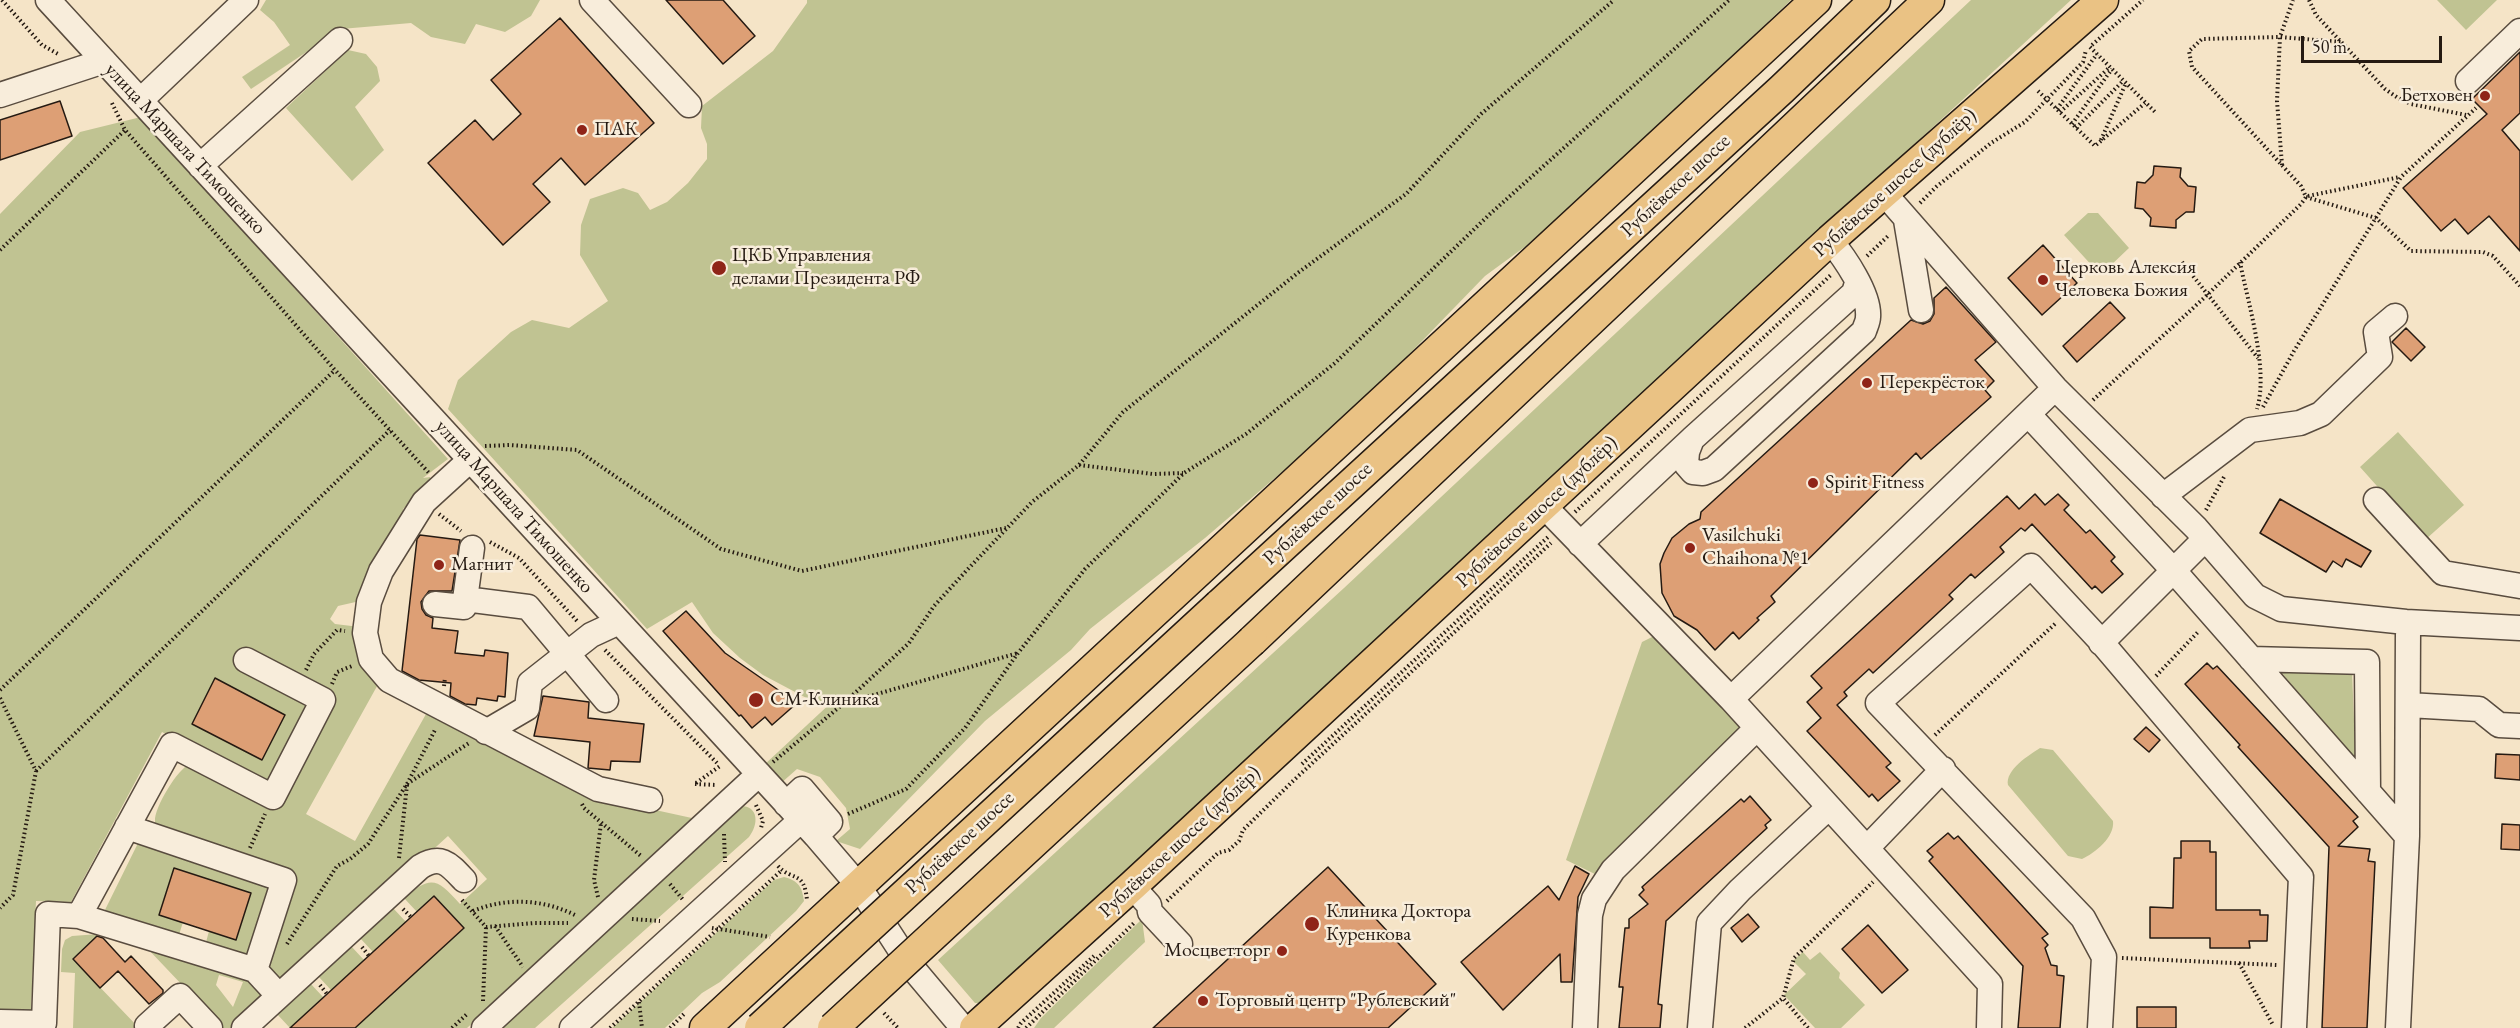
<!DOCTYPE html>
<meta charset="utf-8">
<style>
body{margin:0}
#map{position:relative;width:2520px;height:1028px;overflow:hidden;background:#f5e4c7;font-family:"EB Garamond",serif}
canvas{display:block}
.scale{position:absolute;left:2301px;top:36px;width:141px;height:27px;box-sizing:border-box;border:3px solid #251a12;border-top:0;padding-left:8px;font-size:18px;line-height:21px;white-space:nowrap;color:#251a12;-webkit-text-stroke:4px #f8eddb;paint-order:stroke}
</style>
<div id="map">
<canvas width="2520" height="1028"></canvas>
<div class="scale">50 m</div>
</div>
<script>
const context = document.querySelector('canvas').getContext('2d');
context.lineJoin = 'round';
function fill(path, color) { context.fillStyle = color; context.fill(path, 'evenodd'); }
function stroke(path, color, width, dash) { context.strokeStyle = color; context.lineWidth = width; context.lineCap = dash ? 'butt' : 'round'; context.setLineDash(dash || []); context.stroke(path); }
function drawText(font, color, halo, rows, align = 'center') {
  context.font = font + ' "EB Garamond",serif'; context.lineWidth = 5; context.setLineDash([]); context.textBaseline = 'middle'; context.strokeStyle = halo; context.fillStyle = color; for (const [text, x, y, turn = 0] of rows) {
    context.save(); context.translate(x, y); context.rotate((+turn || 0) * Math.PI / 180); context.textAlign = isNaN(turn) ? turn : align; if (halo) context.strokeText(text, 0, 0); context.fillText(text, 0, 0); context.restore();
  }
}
const green = new Path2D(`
 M266,0H540L531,16L505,32L476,24L465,44L431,37L411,23L341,29L251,89L242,77L290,45L274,22L260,10Z
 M807,0H1791L1618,164L1526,246L1485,276L1361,404L1205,538L1090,629L1071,650L985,721L860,849L836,841L850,829L846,808L820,777L797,769L780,784L764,765L834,700L814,702L763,675L740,658L713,633L692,602L647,629L448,409L458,380L511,332L532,320L569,328L608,301L580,255L581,225L590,199L623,188L638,193L650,210L667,202L688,183L707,159V144L701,128L702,106L773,51L807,3Z
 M1971,0H2071L982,1003H975L938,960L1344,588Z
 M2437,0H2497L2466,30Z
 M348,50L366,54L377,67L380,81L355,107L384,150L352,181L286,108Z
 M141,117L448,459L423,478L430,477V483L403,509L406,518L360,601L338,606L330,619L335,624L360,627L381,679L306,814L355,841L426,714L582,794L701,820L467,1028H355L463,928L434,896L417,912L404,898C431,875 437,878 460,904L487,879L448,836L283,986L264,967L295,875L163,831C158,829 155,827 155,821C154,808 178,768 190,764L264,785L162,732L71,902L36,901L31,1010L0,1009V214L80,132Z
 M2088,213H2098L2129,248L2107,269H2095L2064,235Z
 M2398,432L2464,505L2425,540L2360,467Z
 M1654,636L1742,726L1599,876L1566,860L1642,642Z
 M2279,669L2352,672L2356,767Z
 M2040,748L2053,750L2113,821C2115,837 2095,853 2082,859L2068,856L2008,785C2005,770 2029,755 2040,748Z
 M739,806C759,805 759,824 749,837L535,1028H492Z
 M140,839L274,883L249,960L205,946L209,931L236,939L251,893L174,868L159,914L183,922L178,938L103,914Z
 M784,877C799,881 802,887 804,901L796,911L720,982L702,993L665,1028H612L774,880Z
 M393,908L406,922L373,952L360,938Z
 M1142,919L1145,942L1054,1028H1034L1041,1018Z
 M99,934L73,959L139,1028H73L75,973L61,972L62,949L65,940L72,936Z
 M351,946L364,960L331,990L318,976Z
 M146,947L248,977L265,997L232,1028H223ZM219,975L243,982L233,1007L216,985Z
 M1803,952L1810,960L1820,952L1840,973L1839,978L1865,1005L1841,1028H1815L1784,995L1806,974L1793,961Z
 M310,983L323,997L290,1028L277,1014Z`);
const building = new Path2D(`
 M666,0H723L755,36L723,64Z
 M560,18L654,123L585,185L561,158L533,184L550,202L503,245L428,163L475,120L493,140L521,114L491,80Z
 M2520,52V113L2502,130L2520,151V251L2489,216L2468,234L2455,219L2441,231L2403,188L2487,114L2472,99Z
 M60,101L72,136L0,160V120Z
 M2154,166L2181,168L2180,177L2188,186L2196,187L2194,212H2186L2176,220V228L2150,226L2151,218L2143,209L2135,208L2137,182L2145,183L2153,175Z
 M2043,245L2077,283L2042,315L2008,278Z
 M1946,287L1996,342L1975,360L1994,381L1985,390L1991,397L1921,459L1916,453L1771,596L1775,602L1757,618L1759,620L1739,639L1733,632L1715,650L1697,630L1674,616L1662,593L1660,564L1664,553L1672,538L1689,524L1700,519L1701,512L1911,320L1923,324L1930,321L1934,314V298Z
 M2110,302L2125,318L2077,362L2063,346Z
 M2406,328L2425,347L2411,361L2392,342Z
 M2035,494L2045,505L2058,494L2069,505L2064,510L2086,533L2090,530L2115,557L2111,561L2123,574L2102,593L2095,586L2092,589L2032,524L2025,531L2021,528L2000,547L2004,552L1975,578L1971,574L1949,595L1953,599L1873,673L1869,669L1844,692L1847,696L1837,705L1891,763L1886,767L1900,781L1878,801L1872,794L1869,797L1807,731L1821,718L1807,702L1822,688L1811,676L2007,496L2019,509Z
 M2280,499L2371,551L2361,567L2346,559L2342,567L2333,561L2326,572L2260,533Z
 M420,535L460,540L452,591H429L421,602L422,609L426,615L433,618L432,628L458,631L455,653L484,656L485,650L508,653L505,697L498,696L497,701L477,698L476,705L465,704L450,696L451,683L419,680L402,671L417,539Z
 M686,611L725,653L797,703L772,725L765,717L752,728L741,715L739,716L663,631Z
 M2207,663L2213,669L2217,666L2358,817L2353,821L2358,827L2338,846L2370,849L2368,861L2375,862L2367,1028H2322L2329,847L2238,747L2240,745L2185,684Z
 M215,678L285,715L262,760L192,724Z
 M543,696L589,702L588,718L644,724L640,762L611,761L610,770L588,768L590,742L534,736Z
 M2146,727L2160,740L2149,752L2134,739Z
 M2496,754L2520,755V780L2495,778Z
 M1750,796L1771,820L1765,825L1767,828L1666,921L1658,1004L1662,1005L1660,1028H1619L1623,987H1619L1625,928H1629V919L1648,904L1639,895L1644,890L1642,887L1741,799L1744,802Z
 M2502,824L2520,825V850L2501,849Z
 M1948,833L1954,839L1958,836L2048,934L2042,938L2048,945L2045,948L2051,965L2057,966V975L2064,976L2060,1028H2018L2023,966L1929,861L1933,857L1927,851Z
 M2181,841H2210V852H2216V910H2260V915H2268L2267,941H2249L2250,948H2210V938H2150V907L2173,908L2174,858H2181Z
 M1575,866L1589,874L1578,897L1572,982H1561L1560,954L1503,1010L1461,962L1548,886L1559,900Z
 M1328,867L1436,984L1388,1028H1153Z
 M174,868L251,893L236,940L159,915Z
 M434,896L464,928L355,1028H290Z
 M1748,914L1759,927L1742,942L1731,928Z
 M1868,925L1908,970L1882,993L1842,949Z
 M97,936L103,938L125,962L131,956L163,990V993L149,1004L118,971L100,988L73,959Z
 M2137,1007H2176V1028H2137Z`);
const path = new Path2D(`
 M2,0L42,45L60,55
 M2309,0L2316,15L2385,89L2398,98L2411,104L2466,115
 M2092,45L2143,0
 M2090,47L2155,112
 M2038,91L2095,146L2145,103
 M112,103L125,130L335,370L429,473
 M2057,109L2097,54
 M2060,112L2110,67
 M2072,124L2112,69
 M2076,128L2123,81
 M2101,140L2126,83
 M2282,165L2277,101L2280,37L2293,0
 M2308,196L2400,177
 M2306,197L2376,218L2411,251L2483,252L2493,256L2520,286
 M1920,203L1936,187L1991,143L2025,122L2083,62L2086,50
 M0,250L125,130
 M1867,256L1888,236
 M2182,262L2258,358
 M2240,262C2248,304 2269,369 2257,409
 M2093,400L2204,298L2301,204L2306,197L2301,186L2192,67L2189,51L2202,39L2280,37L2341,42
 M2263,407L2294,351L2401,177L2476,108
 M485,446L510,445L577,450L721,549L802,571L1006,528
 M1079,465L1153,474L1183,473
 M2206,510L2224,477
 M1575,512L1832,274
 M439,514L461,531
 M490,542L519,558L577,621
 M605,650L718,764
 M306,670L314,654L337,630L345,631
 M2156,676L2199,631
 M332,684L337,672L352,666
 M444,686L445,678
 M0,690L335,370
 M0,698L36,771L13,895L0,908
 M843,704L909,643L934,606L967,570L1032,502L1079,465L1123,412L1299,272L1406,194L1481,114L1614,0
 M1935,735L2057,622
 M773,762L843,704L1018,653
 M1302,764L1548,537
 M36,771L390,430
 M696,783L720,766
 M407,784L469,743
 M695,784L717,785
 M582,804L584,808L641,856
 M756,805L763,821L761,828
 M848,814L906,789L965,728L1018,653L1085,569L1184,473L1246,434L1335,363L1490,214L1729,0
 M724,834L725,862
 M250,848L265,814
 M399,858L407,785
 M778,866C793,882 804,870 807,900
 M670,884L684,901
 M598,897L594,880L601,823
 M462,900L486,927L535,923H568
 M1167,901L1218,853L1229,850L1239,841L1243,830L1294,780L1551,543
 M403,909L411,917
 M473,911C507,897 544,899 577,916
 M632,919L660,921
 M495,926L523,967
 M712,928L770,937
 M287,944L337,866L350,859L368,844L407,784L436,728
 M362,947L369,956
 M2122,958L2277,965
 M2239,963L2273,1025
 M320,985L327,994
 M483,1001L486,927
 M639,1002L642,1028
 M884,1013L898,1028
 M452,1028L467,1014
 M610,1028L782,870
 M670,1028L684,1014
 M1018,1028L1021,1023L1094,956
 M1026,1028L1134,923
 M1745,1028L1783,998
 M1808,1028L1783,998L1794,958L1873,882`);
const minor = new Path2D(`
 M48,0L816,836L858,885L910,965L963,1028
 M592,0L689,105
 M2468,81L2520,31
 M0,95L104,61
 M141,100L246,0
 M200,166L340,40
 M1883,192L2055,388L2196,528L2255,596L2281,609L2406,622L2520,628
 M1906,220L1921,310
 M1830,240C1844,257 1870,294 1868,317C1868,322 1865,327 1864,331L1714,469L1703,473L1693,472L1686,464L1687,452L1692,439L1854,293L1857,283
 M2028,414L2174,571L2407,836
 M470,460L424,502L381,571L369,602L365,633L371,659L389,680L598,789L650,800
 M2163,496L2250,430L2300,423L2321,414L2380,357L2376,332L2395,316
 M2376,500L2443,573L2520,586
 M1544,506L1731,699L1990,984L1989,1028
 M1580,544L1692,439
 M465,599L528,607L606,700
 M435,604L464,607L472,548
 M2101,643L2205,539
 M2251,659L2367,662L2368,792
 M1731,699L2055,388
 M2408,705L2479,709L2499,725L2520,726
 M486,732L527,708L530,683L591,635L619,622
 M786,804L802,789L830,822L816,836
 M127,827L284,880L255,970L279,996
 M1867,848L1943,769
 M1132,886L1149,905L1150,912L1180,944
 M79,916L172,745L273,797L323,700L246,660
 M0,1022L44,1023L48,914L79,916L255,970
 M149,1028L147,1026L180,996L210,1028
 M244,1028L420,867C441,854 449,864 464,880
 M484,1028L759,774
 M572,1028L801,820
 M1585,1028L1590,915L1594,899L1613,870L1757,728
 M1700,1028L1709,923L1740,890L1829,807
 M2100,1028L2104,957L2083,918L1878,703L2031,566L2097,637L2301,877L2294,1028
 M2398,1028L2407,836L2408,630L2406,622`);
const major = new Path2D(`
 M1219,605L1782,89L1875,0
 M1252,641L1929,0
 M705,1028L1816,0
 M975,1028L1132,886L1830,240L2103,0`);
const majorBridge = new Path2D(`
 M760,1028L1219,605
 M833,1028L1252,641`);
const markers = [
 [2485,96,6,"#8f2418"],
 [582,130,6,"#8f2418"],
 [719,268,8,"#8f2418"],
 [2043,280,6,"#8f2418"],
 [1867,383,6,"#8f2418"],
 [1813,483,6,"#8f2418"],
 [1690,548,6,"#8f2418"],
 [439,565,6,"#8f2418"],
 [756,700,8,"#8f2418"],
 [1312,924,8,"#8f2418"],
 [1282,951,6,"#8f2418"],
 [1203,1001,6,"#8f2418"]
];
const poiNames = [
 ["Бетховен",2473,96,"right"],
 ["ПАК",594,130],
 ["ЦКБ Управления",732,256],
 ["делами Президента РФ",732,279],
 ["Церковь Алексия",2055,268],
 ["Человека Божия",2055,291],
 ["Перекрёсток",1879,383],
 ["Spirit Fitness",1825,483],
 ["Vasilchuki",1702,536],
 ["Chaihona №1",1702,559],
 ["Магнит",451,565],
 ["СМ-Клиника",770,700],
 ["Клиника Доктора",1326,912],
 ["Куренкова",1326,935],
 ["Мосцветторг",1270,951,"right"],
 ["Торговый центр \"Рублевский\"",1215,1001]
];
const streetNames = [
 ["улица Маршала Тимошенко",185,149,47],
 ["Рублёвское шоссе (дублёр)",1895,183,-42],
 ["Рублёвское шоссе",1676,186,-43],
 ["улица Маршала Тимошенко",514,507,48],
 ["Рублёвское шоссе (дублёр)",1537,512,-43],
 ["Рублёвское шоссе",1318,514,-43],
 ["Рублёвское шоссе (дублёр)",1180,842,-43],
 ["Рублёвское шоссе",960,843,-43]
];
fill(green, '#c0c392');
fill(building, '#dd9f75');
stroke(building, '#251a12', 1.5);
stroke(minor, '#594c3f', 27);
stroke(major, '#251a12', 33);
stroke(path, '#251a12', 4, [1.5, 3]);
stroke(minor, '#f8eddb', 24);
stroke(major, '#eac284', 30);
stroke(majorBridge, '#251a12', 33, []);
stroke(majorBridge, '#eac284', 30);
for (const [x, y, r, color] of markers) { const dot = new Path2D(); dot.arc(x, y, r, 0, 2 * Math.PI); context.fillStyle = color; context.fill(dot); stroke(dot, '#f8eddb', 2); }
drawText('20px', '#251a12', '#f8eddb', poiNames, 'left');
drawText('20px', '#251a12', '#f8eddb', streetNames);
</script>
